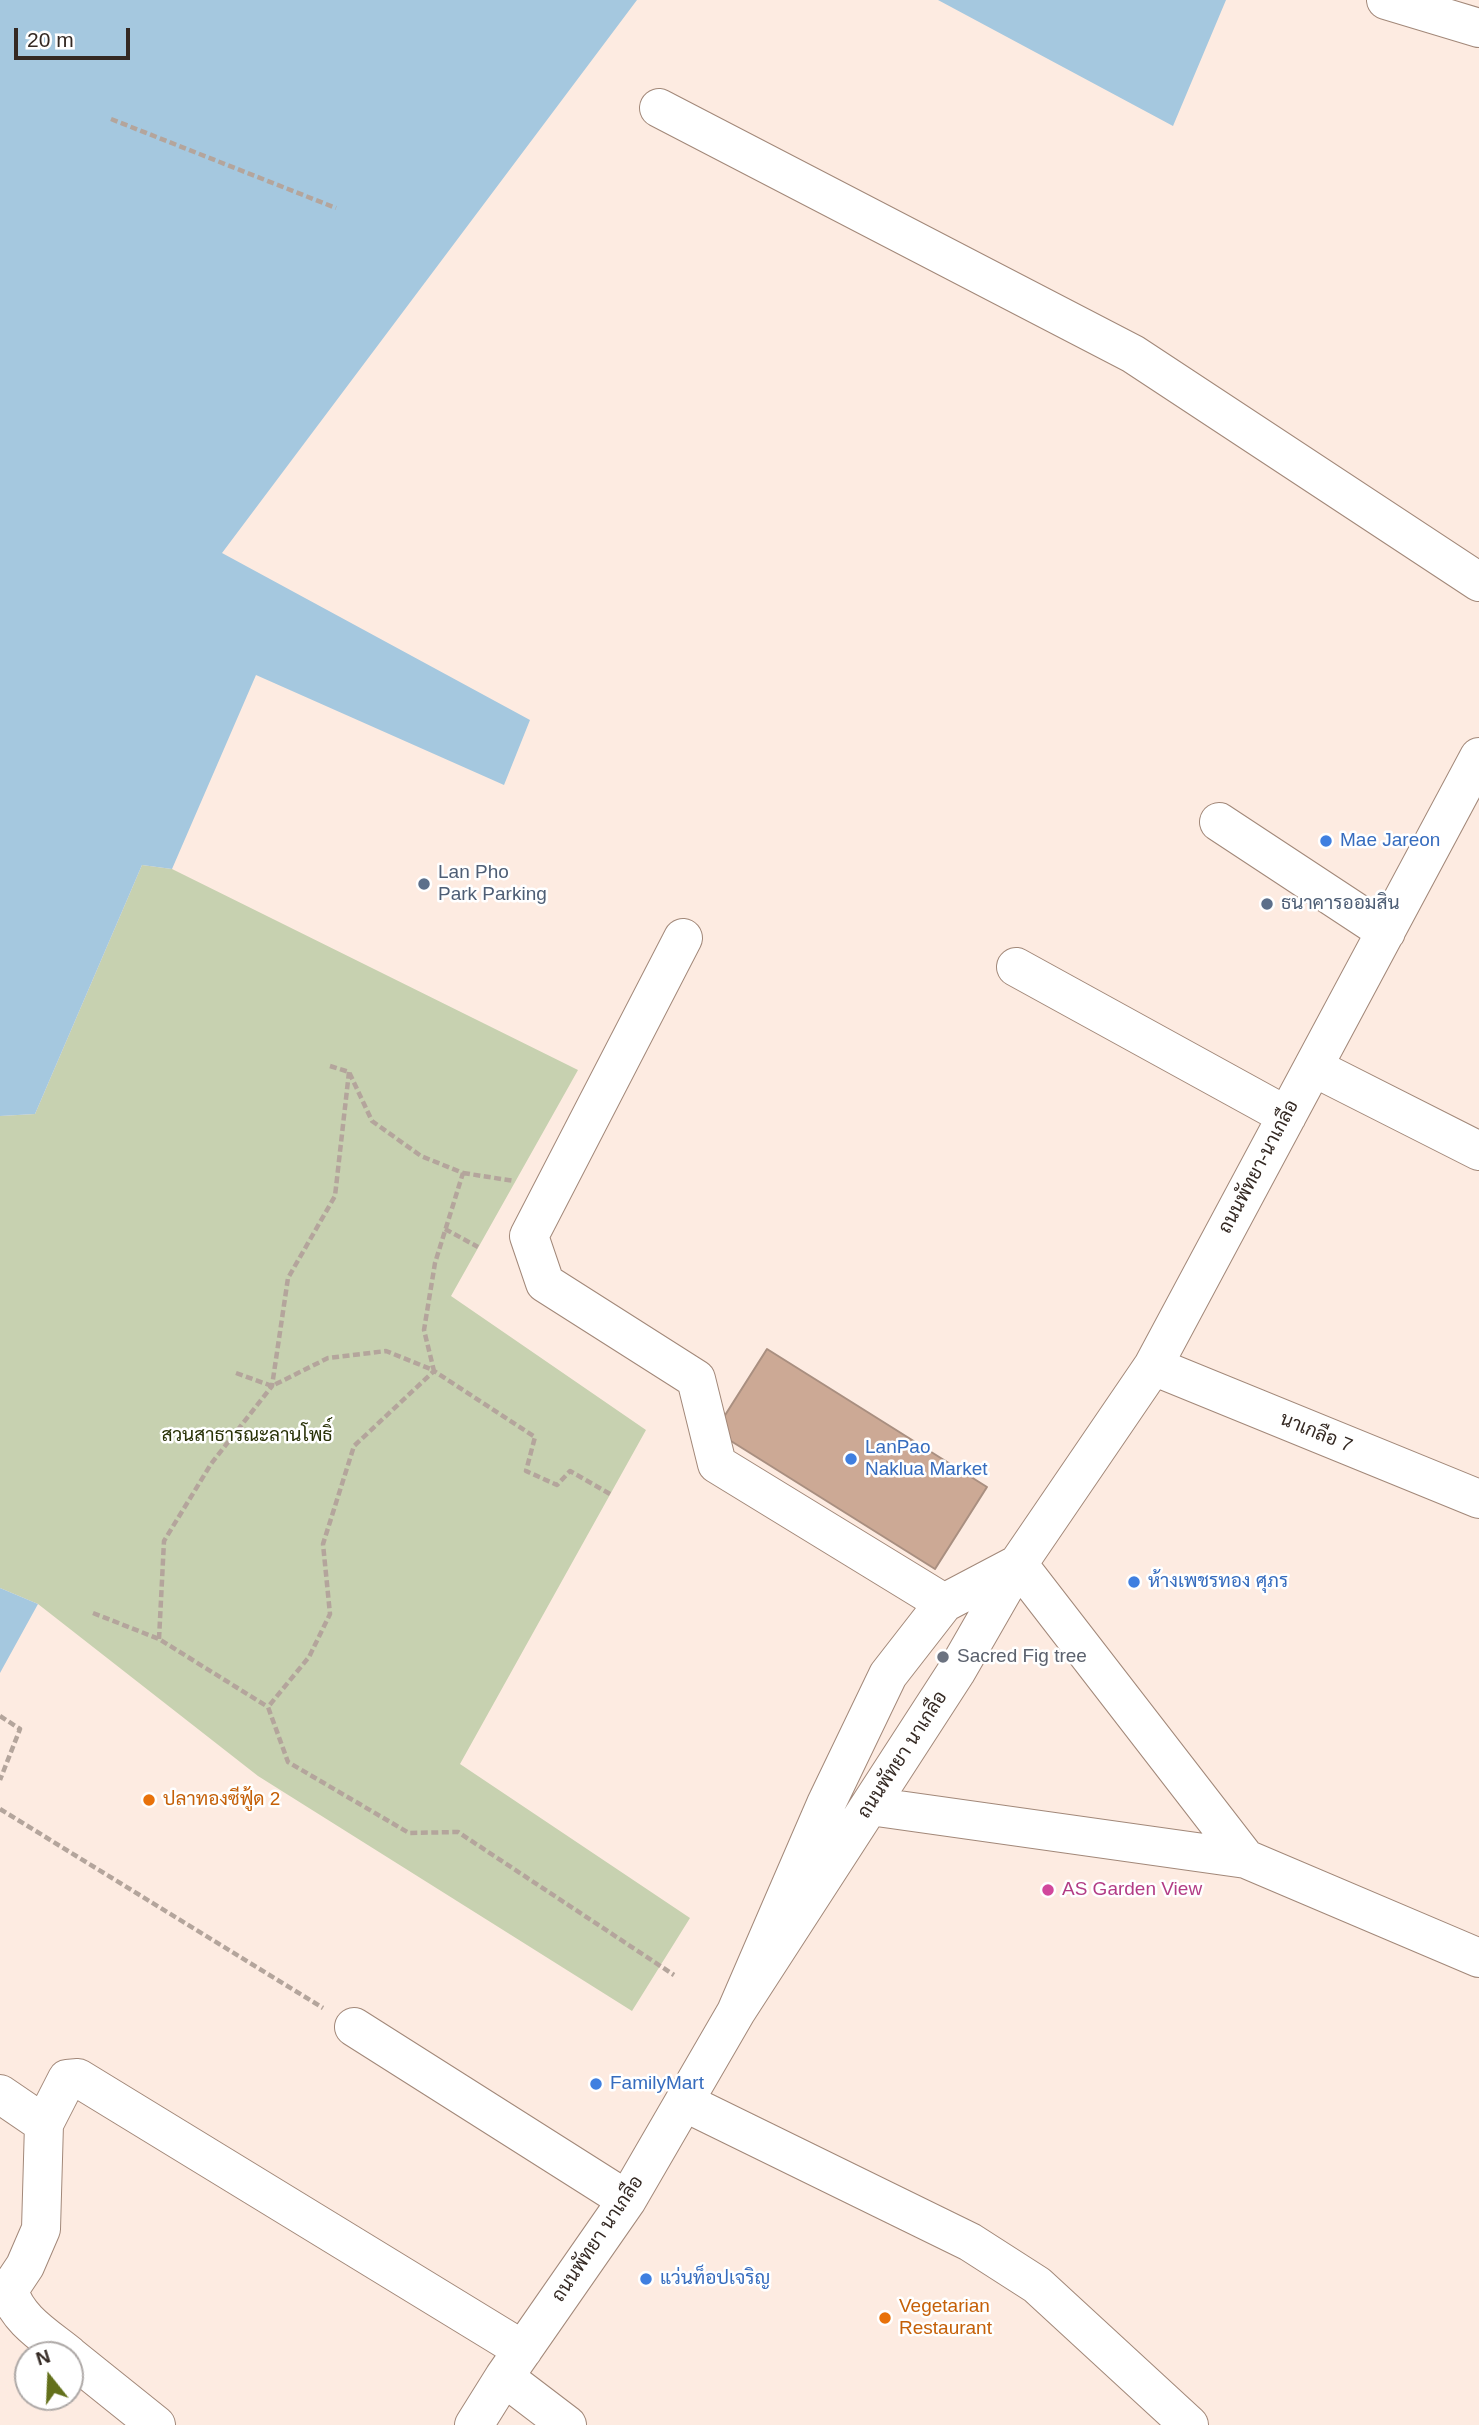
<!DOCTYPE html>
<meta charset="utf-8">
<style>
body{margin:0}
#map{position:relative;width:1479px;height:2425px;overflow:hidden;background:#fdebe1;font-family:Arial,sans-serif}
canvas{display:block}
.north{position:absolute;left:14px;top:2341px;width:70px;height:70px;box-sizing:border-box;background:#fff;border:2px solid #aea9a7;border-radius:50%;rotate:342deg;font-size:19px;font-weight:700;line-height:28px;text-align:center;color:#342923}
.north::after{content:'';display:block;margin:auto;width:24px;height:32px;background:#63701b;clip-path:polygon(50% 0,100% 100%,50% 72%,0 100%)}
.scale{position:absolute;left:14px;top:28px;width:116px;height:32px;box-sizing:border-box;border:4px solid #342923;border-top:0;padding-left:9px;font-size:21px;line-height:24px;white-space:nowrap;color:#342923;-webkit-text-stroke:5px #fff;paint-order:stroke}
</style>
<div id="map">
<canvas width="1479" height="2425"></canvas>
<div class="north">N</div>
<div class="scale">20 m</div>
</div>
<script>
const context = document.querySelector('canvas').getContext('2d');
context.lineJoin = 'round';
function fill(path, color) { context.fillStyle = color; context.fill(path, 'evenodd'); }
function stroke(path, color, width, dash) { context.strokeStyle = color; context.lineWidth = width; context.lineCap = dash ? 'butt' : 'round'; context.setLineDash(dash || []); context.stroke(path); }
function drawText(font, color, halo, rows, align = 'center') {
  context.font = font + ' Arial,Sarabun,sans-serif'; context.lineWidth = 5; context.setLineDash([]); context.textBaseline = 'middle'; context.strokeStyle = halo; context.fillStyle = color; for (const [text, x, y, turn = 0] of rows) {
    context.save(); context.translate(x, y); context.rotate((+turn || 0) * Math.PI / 180); context.textAlign = isNaN(turn) ? turn : align; if (halo) context.strokeText(text, 0, 0); context.fillText(text, 0, 0); context.restore();
  }
}
const green = new Path2D(`
 M142,865L172,869L578,1070L451,1296L646,1430L460,1764L690,1918L632,2011L258,1776L38,1604L0,1588V1116L35,1114Z`);
const water = new Path2D(`
 M0,0H637L222,553L530,720L504,785L256,675L172,869L142,865L35,1114L0,1116Z
 M938,0H1226L1173,126Z
 M0,1588L38,1604L0,1673Z`);
const building = new Path2D(`
 M767,1349L987,1487L935,1569L715,1431Z`);
const path = new Path2D(`
 M111,119L336,208
 M330,1066L349,1072L372,1121L421,1156L463,1173L435,1263L424,1330L434,1371
 M463,1173L514,1181
 M445,1229L478,1247
 M236,1373L272,1386L328,1358L386,1351L433,1370
 M610,1494L570,1471L557,1485L526,1471L535,1437L434,1371L354,1446L323,1544L330,1614L309,1657L268,1707L288,1762L409,1833L458,1832L674,1975
 M93,1613L159,1639L268,1707
 M159,1639L164,1541L211,1464L272,1386L288,1278L335,1196L349,1072
 M0,1716L20,1729L0,1780
 M0,1809L323,2008`);
const minor = new Path2D(`
 M1386,0L1479,28
 M659,108L1133,354L1479,582
 M1219,822L1386,932
 M683,938L529,1236L545,1283L696,1379L717,1464L944,1603
 M1016,967L1287,1116
 M1313,1067L1479,1151
 M1153,1366L1479,1499
 M870,1806L1246,1859L1479,1958
 M1246,1859L1018,1564L1153,1366L1479,757
 M354,2027L627,2200
 M0,2094L44,2124L41,2229L25,2266L9,2290C16,2319 47,2337 69,2355
 M684,2102L970,2242L1037,2285L1189,2425
 M44,2124L67,2079L78,2078L523,2350
 M70,2356L156,2425
 M504,2377L567,2425
 M474,2425L504,2377L627,2200L736,2012L956,1672L1018,1564L944,1603L888,1675L826,1804L736,2012`);
const markers = [
 [1326,841,7,"#3f7fe0"],
 [424,884,7,"#5c6f8a"],
 [1267,904,7,"#5c6f8a"],
 [851,1459,7,"#3f7fe0"],
 [1134,1582,7,"#3f7fe0"],
 [943,1657,7,"#6b7280"],
 [149,1800,7,"#e8710a"],
 [1048,1890,7,"#d1479c"],
 [596,2084,7,"#3f7fe0"],
 [646,2279,7,"#3f7fe0"],
 [885,2318,7,"#e8710a"]
];
const shopNames = [
 ["Mae Jareon",1340,841],
 ["LanPao",865,1448],
 ["Naklua Market",865,1470],
 ["ห้างเพชรทอง ศุภร",1148,1582],
 ["FamilyMart",610,2084],
 ["แว่นท็อปเจริญ",660,2279]
];
const serviceNames = [
 ["Lan Pho",438,873],
 ["Park Parking",438,895],
 ["ธนาคารออมสิน",1281,904]
];
const streetNames = [
 ["ถนนพัทยา-นาเกลือ",1259,1167,-62],
 ["นาเกลือ 7",1316,1433,22],
 ["ถนนพัทยา นาเกลือ",903,1755,-57],
 ["ถนนพัทยา นาเกลือ",598,2239,-56]
];
const parkNames = [
 ["สวนสาธารณะลานโพธิ์",247,1436]
];
const worshipNames = [
 ["Sacred Fig tree",957,1657]
];
const foodNames = [
 ["ปลาทองซีฟู้ด 2",163,1800],
 ["Vegetarian",899,2307],
 ["Restaurant",899,2329]
];
const hotelNames = [
 ["AS Garden View",1062,1890]
];
fill(green, '#c7d1b0');
fill(water, '#a5c8df');
fill(building, '#cca995');
stroke(building, '#a98f80', 2);
stroke(minor, '#a28879', 40);
stroke(path, '#b4a59c', 4.5, [7, 3.5]);
stroke(minor, '#fff', 38);
for (const [x, y, r, color] of markers) { const dot = new Path2D(); dot.arc(x, y, r, 0, 2 * Math.PI); context.fillStyle = color; context.fill(dot); stroke(dot, '#fff', 2.5); }
drawText('19px', '#366cbe', '#fff', shopNames, 'left');
drawText('19px', '#4e5e75', '#fff', serviceNames, 'left');
drawText('19px', '#342923', '#fff', streetNames);
drawText('19px', '#293207', '#fff', parkNames);
drawText('19px', '#5b616d', '#fff', worshipNames, 'left');
drawText('19px', '#c56008', '#fff', foodNames, 'left');
drawText('19px', '#b23c85', '#fff', hotelNames, 'left');
</script>
